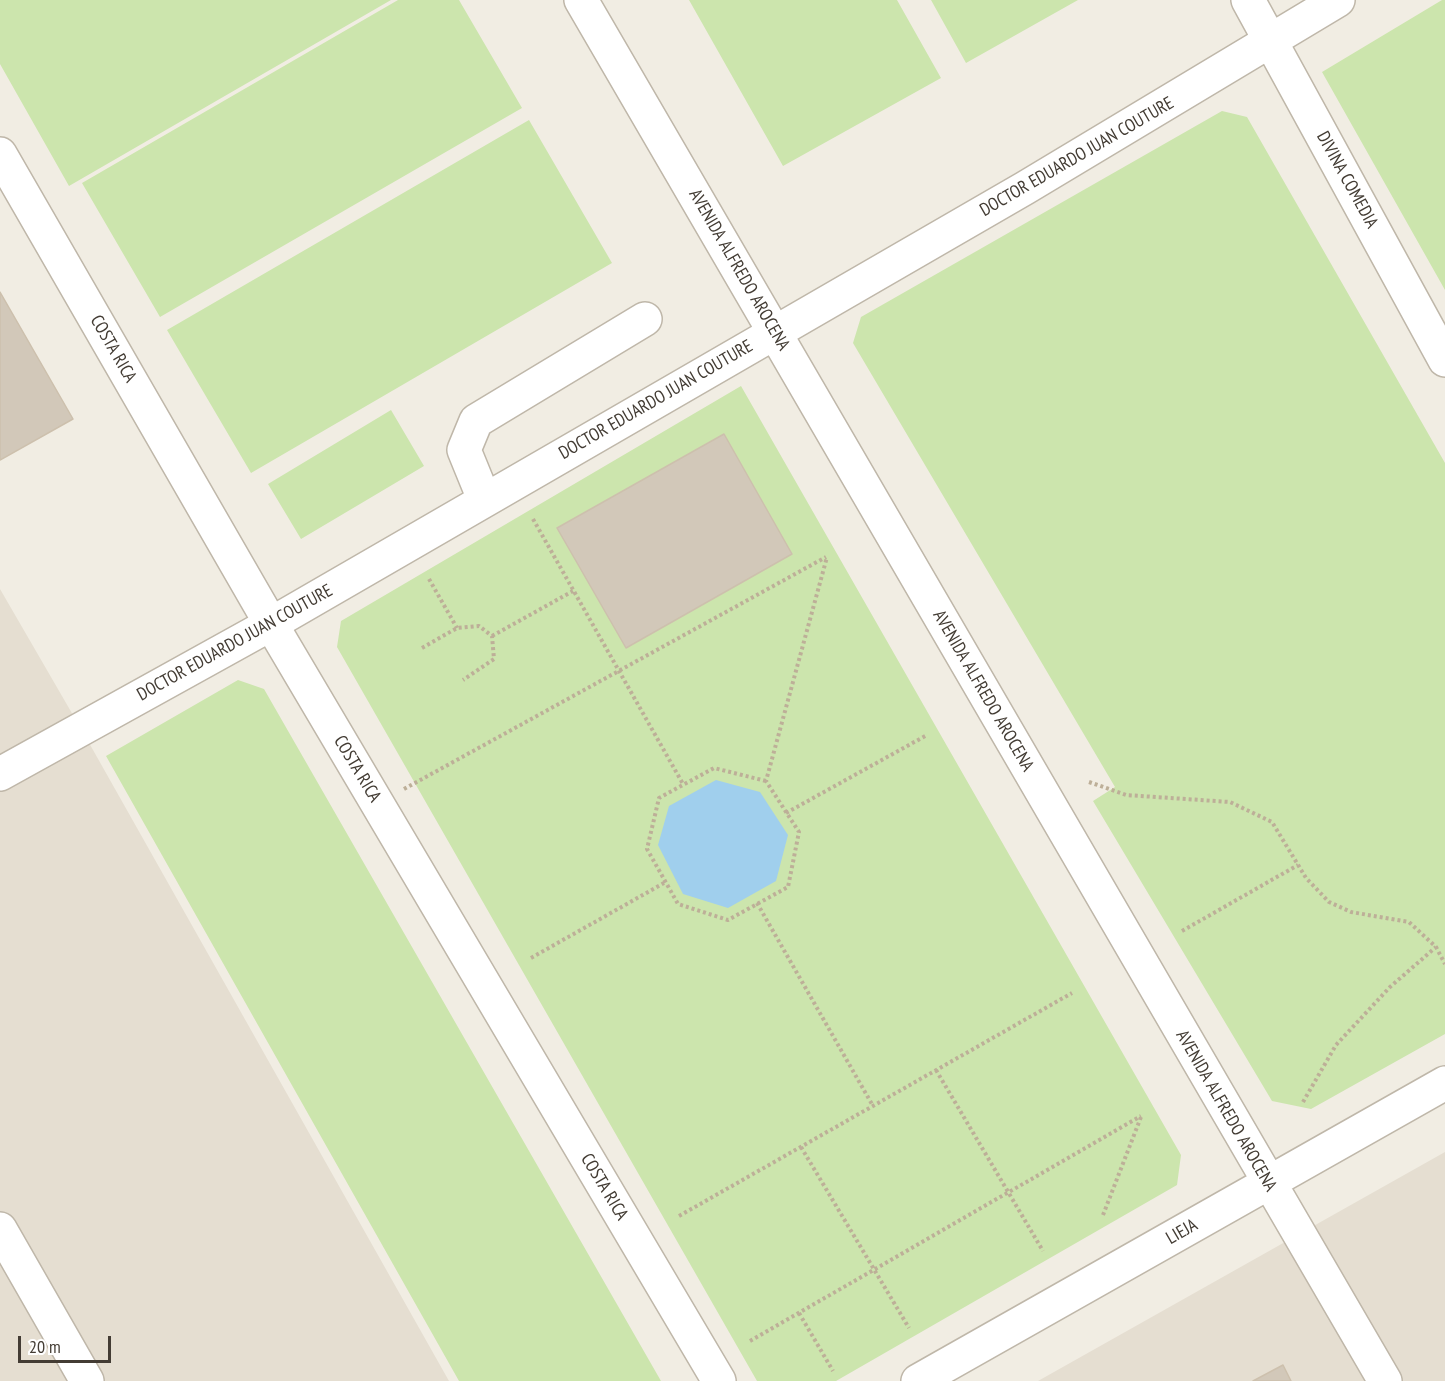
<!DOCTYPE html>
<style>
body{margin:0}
#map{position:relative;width:1445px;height:1381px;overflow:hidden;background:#f1ede3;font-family:"PT Sans Narrow",sans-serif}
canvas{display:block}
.scale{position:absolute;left:18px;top:1336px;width:93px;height:27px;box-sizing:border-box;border:3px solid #433c34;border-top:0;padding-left:8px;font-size:18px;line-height:21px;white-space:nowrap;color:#433c34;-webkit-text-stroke:4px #fff;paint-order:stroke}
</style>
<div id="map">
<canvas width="1445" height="1381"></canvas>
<div class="scale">20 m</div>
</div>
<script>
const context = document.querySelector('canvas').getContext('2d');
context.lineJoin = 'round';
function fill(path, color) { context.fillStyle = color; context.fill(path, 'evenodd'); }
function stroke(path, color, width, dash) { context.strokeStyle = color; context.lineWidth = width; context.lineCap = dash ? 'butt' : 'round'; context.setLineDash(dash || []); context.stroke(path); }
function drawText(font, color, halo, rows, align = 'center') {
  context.font = font + ' "PT Sans Narrow",sans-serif'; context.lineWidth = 4.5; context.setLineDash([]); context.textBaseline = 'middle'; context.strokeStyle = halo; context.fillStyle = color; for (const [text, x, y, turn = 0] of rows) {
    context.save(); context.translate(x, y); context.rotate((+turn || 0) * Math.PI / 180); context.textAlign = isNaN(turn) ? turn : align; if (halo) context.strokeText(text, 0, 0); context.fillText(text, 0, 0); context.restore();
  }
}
const residential = new Path2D(`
 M0,589L84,734L449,1381H0Z
 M1445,1152V1381H1038Z`);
const green = new Path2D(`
 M0,0H391L69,186L0,64Z
 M398,0H459L522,108L160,317L82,183Z
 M689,0H897L941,78L783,166Z
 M931,0H1078L966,63Z
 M1442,0H1445V290L1322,72Z
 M1222,111L1247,117L1445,463V1034L1311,1109L1272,1101L1093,801L1115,787L853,343L861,317Z
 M529,120L612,263L251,473L167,330Z
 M741,386L1181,1155L1177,1185L836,1381H757L337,647L341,621Z
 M391,410L424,466L301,539L268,484Z
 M238,680L264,689L661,1381H459L106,756Z`);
const water = new Path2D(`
 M716,780L760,792L788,835L776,881L728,908L683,894L658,845L669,806Z`);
const building = new Path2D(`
 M0,292L73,419L0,460Z
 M724,434L792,554L626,648L557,528Z
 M1283,1365L1291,1381H1253Z`);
const path = new Path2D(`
 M533,519L683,784
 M429,579L457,628
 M492,636L573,591
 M422,648L457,628L479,626L492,636L494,659L463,680
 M766,781L714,768L659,798L647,849L678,904L728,920L788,887L799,832L766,781L827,557
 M1089,782L1126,795L1230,802L1272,822L1306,878L1329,902L1351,912L1409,922L1436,947L1445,964
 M404,789L826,557
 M786,813L927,735
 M757,903L873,1106
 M1182,931L1298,865
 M531,958L664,883
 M936,1070L1043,1251
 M1303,1102L1336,1045L1390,987L1436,947
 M801,1147L909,1328
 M1103,1215L1141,1117
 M679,1216L1072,993
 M799,1313L833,1371
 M750,1341L1141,1116`);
const minor = new Path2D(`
 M581,0L1385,1381
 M1248,0L1445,360
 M0,154L271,624L719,1381
 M484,499L464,450L476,421L645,319
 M0,774L271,624L1025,188L1338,0
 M0,1229L87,1381
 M918,1381L1445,1083`);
const streetNames = [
 ["DOCTOR EDUARDO JUAN COUTURE",1077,157,-30],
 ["DIVINA COMEDIA",1347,180,61],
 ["AVENIDA ALFREDO AROCENA",739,270,60],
 ["COSTA RICA",113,349,60],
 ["DOCTOR EDUARDO JUAN COUTURE",656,400,-30],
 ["DOCTOR EDUARDO JUAN COUTURE",235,643,-29],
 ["AVENIDA ALFREDO AROCENA",983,691,60],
 ["COSTA RICA",357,769,59],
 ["AVENIDA ALFREDO AROCENA",1226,1111,60],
 ["COSTA RICA",604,1187,59],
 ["LIEJA",1182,1232,-30]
];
fill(residential, '#e5ded1');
fill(green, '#cce5ad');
fill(water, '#a0cfed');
fill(building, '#d2c8b9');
stroke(building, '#cdc0ad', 1.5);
stroke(minor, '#bfb7a9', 36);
stroke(path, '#bdaf98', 4, [3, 3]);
stroke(minor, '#fff', 33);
drawText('18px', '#433c34', '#fff', streetNames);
</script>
